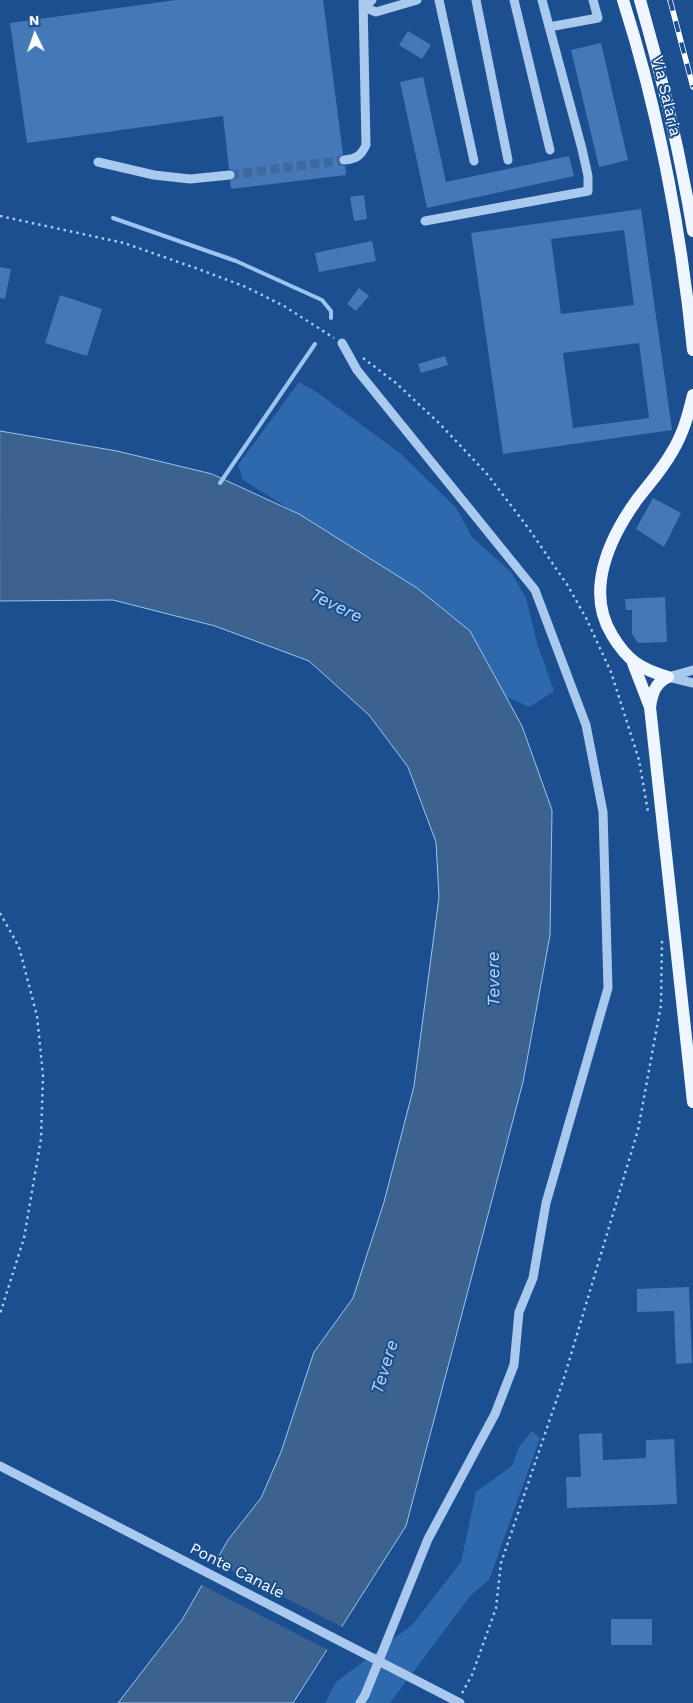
<!DOCTYPE html>
<style>
body{margin:0}
#map{position:relative;width:693px;height:1703px;overflow:hidden;background:#1b4f8f;font-family:"Work Sans",sans-serif}
canvas{display:block}
.north{position:absolute;left:10px;top:10px;width:50px;height:50px;-webkit-text-stroke:4px #1b4f8f;paint-order:stroke;rotate:357deg;font-size:14px;font-weight:700;line-height:20px;text-align:center;color:#fff}
.north::after{content:'';display:block;margin:auto;width:18px;height:22px;background:#fff;clip-path:polygon(50% 0,100% 100%,50% 72%,0 100%)}
</style>
<div id="map">
<canvas width="693" height="1703"></canvas>
<div class="north">N</div>
</div>
<script>
const context = document.querySelector('canvas').getContext('2d');
context.lineJoin = 'round';
function fill(path, color) { context.fillStyle = color; context.fill(path, 'evenodd'); }
function stroke(path, color, width, dash) { context.strokeStyle = color; context.lineWidth = width; context.lineCap = dash ? 'butt' : 'round'; context.setLineDash(dash || []); context.stroke(path); }
function drawText(font, color, halo, rows, align = 'center') {
  context.font = font + ' "Work Sans",sans-serif'; context.lineWidth = 4; context.setLineDash([]); context.textBaseline = 'middle'; context.strokeStyle = halo; context.fillStyle = color; for (const [text, x, y, turn = 0] of rows) {
    context.save(); context.translate(x, y); context.rotate((+turn || 0) * Math.PI / 180); context.textAlign = isNaN(turn) ? turn : align; if (halo) context.strokeText(text, 0, 0); context.fillText(text, 0, 0); context.restore();
  }
}
const green = new Path2D(`
 M299,382L318,393L401,454L457,509L472,537L511,572L526,598L537,643L554,691L530,707L506,697L470,631L417,588L243,480L238,465Z
 M532,1431L540,1438L489,1580L471,1595L390,1703H325L336,1682L413,1624L461,1562L476,1492L512,1466L519,1447Z`);
const water = new Path2D(`
 M0,431L117,451L212,474L299,514L417,588L470,631L522,726L552,810L550,935L523,1082L406,1526L293,1703H118L182,1620L228,1540L261,1498L281,1452L314,1352L353,1298L384,1202L414,1086L439,897L436,842L408,767L369,715L309,661L215,626L113,600L0,601Z`);
const pier = new Path2D(`
 M213,1561L344,1628L330,1651L200,1584Z`);
const stream = new Path2D(`
 M113,218L236,261L322,300L331,311V318
 M220,483L315,344`);
const building = new Path2D(`
 M176,0H323L343,154L339,157L338,161L341,165L345,166L346,175L231,189L230,181L235,178L236,174L233,170L229,169L223,116L27,143L10,23Z
 M408,31L431,45L422,59L399,45Z
 M601,43L628,160L599,167L571,50Z
 M423,77L446,182L569,156L574,176L427,208L400,82Z
 M364,195L367,219L354,221L350,197Z
 M641,209L672,430L503,454L471,233ZM624,230L634,305L561,314L551,239ZM639,343L649,418L573,428L563,353Z
 M372,241L376,261L319,272L315,253Z
 M0,267L11,269L5,299L0,298Z
 M359,288L369,296L356,311L347,304Z
 M60,295L102,309L87,356L45,343Z
 M445,356L448,365L421,373L418,364Z
 M653,498L681,513L664,547L636,529Z
 M665,597L667,642L638,643L632,634V610H626L625,599Z
 M689,1287L692,1363L676,1364L674,1311L637,1312V1289Z
 M602,1433L603,1460L646,1458V1440L674,1439L677,1504L567,1508L566,1477H581L579,1434Z
 M611,1619H652V1645H611Z`);
const minorTunnel = new Path2D(`
 M230,175L344,160`);
const path = new Path2D(`
 M0,216L124,243L201,270L246,287L284,306L334,338
 M363,358L396,383L440,424L487,474L529,529L568,586L586,618L611,672L639,760L648,812
 M0,913L19,947L37,1016L43,1075L41,1139L24,1238L0,1314
 M462,1693L472,1675L496,1608L501,1563L564,1378L638,1130L661,1005L662,939`);
const minor = new Path2D(`
 M372,0L364,7L376,12L417,0
 M439,0L474,161
 M476,0L508,160
 M514,0L550,150
 M549,27L598,18L593,0
 M344,160C356,159 361,156 366,145L363,0
 M98,162L154,175L190,179L230,175
 M425,221L588,191V176L582,149L542,0
 M342,343L357,370L535,590L586,725L603,812L608,988L546,1203L533,1278L519,1312L514,1365L495,1414L428,1539L365,1695L360,1703
 M668,677L693,670
 M668,677L693,683`);
const major = new Path2D(`
 M623,0C659,113 681,231 693,350
 M640,0C662,76 680,153 693,231
 M633,663L650,707
 M668,677C655,683 652,694 650,707L693,1102
 M668,677C640,669 627,660 612,635C585,591 609,539 636,501C648,485 662,470 672,452C683,434 688,416 693,395`);
const rail = new Path2D(`
 M670,0L693,87`);
const minorBridge = new Path2D(`
 M0,1466L460,1703`);
const streetNames = [
 ["Via Salaria",666,96,77],
 ["Ponte Canale",237,1571,27]
];
const waterNames = [
 ["Tevere",336,606,26],
 ["Tevere",494,979,-91],
 ["Tevere",385,1367,-73]
];
fill(green, '#2e69ad');
fill(water, '#3c6290');
stroke(water, '#9cc4f0', 1);
fill(pier, '#1b4f8f');
stroke(stream, '#9cc4f0', 4);
fill(building, '#4478b7');
stroke(minorTunnel, '#3d69a0', 9, [9, 4.5]);
stroke(path, '#a9c9ee', 2.5, [2.5, 4]);
stroke(minor, '#a9c9ee', 9);
stroke(major, '#f0f6ff', 12);
stroke(rail, '#fff', 5.5);
stroke(rail, '#1b4f8f', 4, [11]);
stroke(minorBridge, '#a9c9ee', 9);
drawText('16px', '#fff', '#1b4f8f', streetNames);
drawText('italic 18px', '#b5d3f5', '#1b4f8f', waterNames);
</script>
